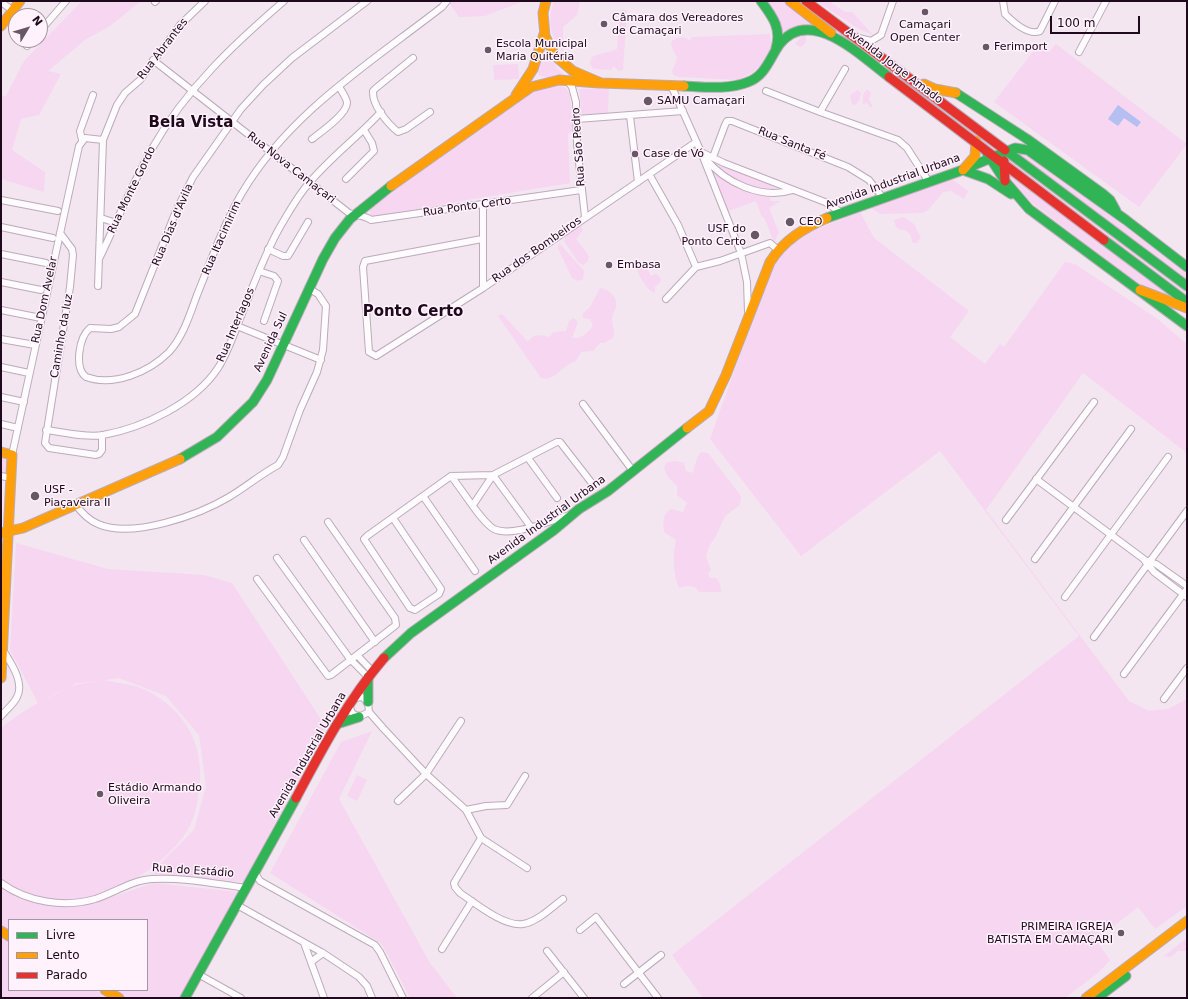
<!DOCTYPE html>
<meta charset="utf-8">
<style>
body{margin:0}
#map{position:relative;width:1188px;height:999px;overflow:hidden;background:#f3e6f1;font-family:"DejaVu Sans",sans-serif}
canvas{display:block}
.frame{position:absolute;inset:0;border:2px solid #1f091c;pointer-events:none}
.legend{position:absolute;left:8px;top:919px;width:140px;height:72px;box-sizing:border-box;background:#fff2fc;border:1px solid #a595a2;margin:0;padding:5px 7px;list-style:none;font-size:12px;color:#1f091c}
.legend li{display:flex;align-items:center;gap:8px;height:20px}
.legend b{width:20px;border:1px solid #a595a2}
.north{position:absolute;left:8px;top:8px;width:40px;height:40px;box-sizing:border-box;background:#fff2fc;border:1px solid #a595a2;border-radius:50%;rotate:52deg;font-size:11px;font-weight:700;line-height:16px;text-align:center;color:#1f091c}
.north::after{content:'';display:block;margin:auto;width:14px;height:18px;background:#695667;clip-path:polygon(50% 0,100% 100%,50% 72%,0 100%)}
.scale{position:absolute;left:1050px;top:16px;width:90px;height:18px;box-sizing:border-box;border:2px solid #1f091c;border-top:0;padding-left:5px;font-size:12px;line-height:14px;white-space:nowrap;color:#1f091c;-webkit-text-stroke:3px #fff2fc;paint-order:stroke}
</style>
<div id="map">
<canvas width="1188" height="999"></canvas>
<div class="frame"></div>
<ul class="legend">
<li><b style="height:5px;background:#30b455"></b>Livre</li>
<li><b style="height:5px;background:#ff9f0a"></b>Lento</li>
<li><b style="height:5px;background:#e5322d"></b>Parado</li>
</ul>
<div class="north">N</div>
<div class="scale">100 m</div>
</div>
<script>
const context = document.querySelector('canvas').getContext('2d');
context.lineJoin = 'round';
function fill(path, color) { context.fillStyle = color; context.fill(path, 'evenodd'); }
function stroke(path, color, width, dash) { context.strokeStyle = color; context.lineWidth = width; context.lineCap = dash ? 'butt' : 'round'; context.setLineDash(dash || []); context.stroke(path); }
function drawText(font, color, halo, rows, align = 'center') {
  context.font = font + ' "DejaVu Sans",sans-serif'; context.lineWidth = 3; context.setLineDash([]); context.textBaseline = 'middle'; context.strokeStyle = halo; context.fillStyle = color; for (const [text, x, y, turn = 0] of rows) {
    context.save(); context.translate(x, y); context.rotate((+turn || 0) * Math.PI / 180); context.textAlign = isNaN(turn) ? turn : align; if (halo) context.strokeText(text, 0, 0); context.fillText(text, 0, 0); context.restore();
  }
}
const green = new Path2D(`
 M82,1H141L110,26L86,39L48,71L61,74L39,115L21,119L12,150L45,172L44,192L1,179V96H6L24,61Z
 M450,1H524L485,16L459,17L450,4Z
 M554,1H580L577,15L563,27V38L565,47L562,51C550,37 547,19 554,1Z
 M764,1H783L815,27C799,24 794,27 782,37Z
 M796,1H799L989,144L987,146Z
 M816,1H829L845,12H852L873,35L859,29Z
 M623,9L627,11L623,70L619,71L613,66L612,70L593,69L590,63L592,57C600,53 608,53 617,49L620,12Z
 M770,34L772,49L763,63L752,73L737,80L679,77L673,75L672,71C682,50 674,61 671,42C676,37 685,35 690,41L692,37Z
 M803,35L806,36C807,42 805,45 800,47L795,44Z
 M1039,44L1049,52L1056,44L1187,144L1139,207L994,102Z
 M543,49L558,69L566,76L545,77L539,75L537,70Z
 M518,64L519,79L494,80L493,65Z
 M561,86L566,88L570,95L573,131L568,134L570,183L443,204V208L372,217L370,215V209L394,188L530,90L541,87Z
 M609,88L608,114L582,116L579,89Z
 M867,89L871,93L869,99L873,107H870L866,102L864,105L863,104V95Z
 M858,90L861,93L859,101L855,105L852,104L850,95Z
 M1016,151L1028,154L1187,273V283L1017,154Z
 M1011,160L1187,291V296L1009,162Z
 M714,162L775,187L769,196L771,201H781L769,208L779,233L774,242L764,217H762L756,201L728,211L709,167Z
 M1008,173L1187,305L1141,286L1022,195L1009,180Z
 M947,179L953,180L968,191L964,199L951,191L943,192L929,209L923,213L880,214L871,208L874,204L913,193Z
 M860,212L874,238L969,311L950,337L985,364L1000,344L1004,347L1065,262L1075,264L1156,318L1187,344V453L1083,373L986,510L1129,701L1149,711L1168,709L1187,699V906L1155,929L1138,907L1096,940L1110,960L1099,972L1065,998H703L672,955L1079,636L940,451L801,556L710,439L771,268L789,244L805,234Z
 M903,217L914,224L921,238L916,243H913C911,240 911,236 910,234C904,226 896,234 894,220Z
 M581,226L583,230L576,239L589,256L588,261L583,265L578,262L564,241C566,231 570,227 581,226Z
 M560,244L584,271L583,279L578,281L572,278L558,248V245Z
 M641,261L647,265L648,271L651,276L656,274L660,277L661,281L655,287V293C646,290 639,276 636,267L637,263Z
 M600,288C608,289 619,297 616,307C615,311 612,315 612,319C612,327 616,330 613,338L604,343H600L593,351L581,352L576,361C563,364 555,382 541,378L498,316L501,314L504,316L528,342C534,333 540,335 550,337L553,332L566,331L569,321L574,318L578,322L572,338C581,340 588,332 593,326L590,319L583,318V313L590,307Z
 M701,452L708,453L741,496L740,505L725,516L716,536L709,546L706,557L711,570L708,573L710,578H716L720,584L721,592H699L695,587L686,586L679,588C673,574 672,555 676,540L664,532C663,522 662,515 671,509L683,512L687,503L677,495V486L668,477L664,469L666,463L675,461L684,463L686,471L693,473L697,458Z
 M1,456L10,458L8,475L1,474Z
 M16,543L108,569L204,575L232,583L326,727L244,882L150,874L194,830L206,787L199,735L166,696L119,678L104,680C121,684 138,684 153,694C192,717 206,754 198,797C197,808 193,820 188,829C155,885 56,927 1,880V728C18,714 58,689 79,684C86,683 94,682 101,681L77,683L38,703L10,650Z
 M372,731L339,799L430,963L457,998H410L382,944L270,873L341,742Z
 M357,775L367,780L357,801L347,796Z
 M154,883L239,892L179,998H128L114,990H147V920H9V930L1,925V886L20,898L58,907L96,902Z
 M1,937L9,942V990H95L109,998H1Z
 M1187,938V951H1178L1171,957L1164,956Z`);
const water = new Path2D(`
 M1118,105L1141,122L1137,127L1124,118L1118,126L1108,119Z`);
const street = new Path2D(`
 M367,1L292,58L263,85L241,109L193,177L176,211L135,314L119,327L111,329L90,328C79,337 74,368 86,377C114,387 149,372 169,352C183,337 190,314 197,295C211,261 223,225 242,193C289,113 370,63 442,7L447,1
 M1003,1L1005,14C1013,22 1029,36 1040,31L1055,1
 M1,2L12,10
 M155,2L156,1
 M40,31L66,1
 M859,38L871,41L881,35L893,1
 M27,46L32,40
 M1079,52L1106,1
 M413,58L376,88L373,91C372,105 387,123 398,132L406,129L430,112
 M153,60L349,213C357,216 364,215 371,220L581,190
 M567,80L572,87L576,102L577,144L585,217
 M671,85L701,152L741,253L747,282L748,312
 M766,91L820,112L898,140L907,148L929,182
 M820,112L845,69
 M630,116L638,182
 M577,119L683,111
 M312,139C321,132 347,114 347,103C347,98 341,91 339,86
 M82,140L80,131L93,95
 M701,152L724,163L825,202L842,213
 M713,157L725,125L727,121H732L848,167L869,180L883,198
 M705,158C725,183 762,200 793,190
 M649,174L678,225L696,267
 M346,179L374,151L372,143L364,130
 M1,200L58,211
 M483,205V288
 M101,218L116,223
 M1,227L53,238
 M60,233L72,249L73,255L70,287L45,443L49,448L96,455L99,454L102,450V435
 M482,239L365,261L363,267L369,352L376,356L483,288L696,142
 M268,249L283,256H288L308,222
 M1,254L46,263
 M99,259C117,222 132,183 153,147C186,89 234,44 284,1
 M259,271L274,276L278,281L264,321
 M1,282L41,290
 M98,286L103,140L117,105L125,93L140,80L180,25L205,1
 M666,299L696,267L720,261L770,243L778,250
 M1,310L41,318
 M237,326L321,360
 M1,339L35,345
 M1,367L29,373
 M1,397L24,402
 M583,404L633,471
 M1,424L18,428
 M46,430C63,432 85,438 103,435C143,428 195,403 218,368C227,354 233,337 239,321C252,289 263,257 280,227C289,212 298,195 310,182C331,157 358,137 381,112
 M12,455L79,146L85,138L103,140
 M528,458L557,498
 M1,476L11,478
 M1036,479L1145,560L1156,564L1187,586
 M423,496L475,571
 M75,504C81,512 88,520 98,524C132,539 199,515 229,497C246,487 261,474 278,465L283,457L300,410L317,372L323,350L326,306L318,294L308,288
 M473,505L493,475L531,527
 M570,515C551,520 512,538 494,529C482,523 461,488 451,476L493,475L557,442H560L591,482
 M393,518L441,589L439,594L415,610L410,608L364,539L367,536L451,476
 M1006,520L1094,402
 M304,540L375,642
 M277,558L350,659L368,677
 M1035,559L1131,429
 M1145,561L1154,572L1187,597
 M257,579L328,676L331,675L396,625L395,618L328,522
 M1065,597L1168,457
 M1094,637L1187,511
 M357,655L373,672
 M1124,674L1187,589
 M355,698L362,697L368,702L369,712L383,728L426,774L466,810L486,806L507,805L525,776
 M1164,699L1187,668
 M349,705L352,713L359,717L369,712
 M1,716C6,710 14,704 17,697C25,682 10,662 3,650
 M398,801L426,774L461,721
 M466,810L481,838L527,868
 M481,838L454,883L455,887L460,893C475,903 504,927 523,924C537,922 552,907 563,899
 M255,873L260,881L375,945L380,952L403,998
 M1,883C27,902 64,908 95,899C114,893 132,880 152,879C183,877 216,884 247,888
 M237,905L323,953L359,977L367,986L372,998
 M580,930L596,917L658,998
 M304,943L324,998
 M442,949L472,901
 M547,951L584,998
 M311,962L323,953
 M198,974L241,998
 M624,984L661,955
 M532,998L564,972`);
const fast = new Path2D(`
 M761,1C772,16 782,28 776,48
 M684,86C704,87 729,90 748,82C765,76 770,58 779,45C810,4 862,57 889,77
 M956,93L1027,139L1103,194L1110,200L1116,211
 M1005,150L1187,286
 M987,153L1005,181L1029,209L1187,326
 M963,170L988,179L1011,194
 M827,218L960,171L1015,148L1028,150L1126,220L1187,267
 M1104,240L1187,302
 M180,459L217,437L253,402L267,380L323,259L335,238L350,219L391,186
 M384,658L411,633L554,530L579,509L608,491L687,428
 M368,677V702
 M337,724L359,717
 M185,998L296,798
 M1097,998L1126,976`);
const slow = new Path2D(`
 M546,1L543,13L545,36L555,56L573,71L601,83L684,86
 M790,1L831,33
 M1,26L20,1
 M924,84L935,89L956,93
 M516,95L533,69L544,34
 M963,170L975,156L976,141
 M391,186L531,87L559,80L599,83
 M1140,290L1187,308
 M687,428L709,411L726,375L770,262C784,240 804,228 827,218
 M1,452L12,455L1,678
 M1,533L23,528L180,459
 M1,931L9,936
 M105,990L119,998
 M1086,998L1187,921`);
const jam = new Path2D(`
 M806,1L1005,150
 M889,77L1104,240
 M1004,161L1005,181
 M296,798C322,749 348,700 384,658`);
const markers = [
 [925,12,4,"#695667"],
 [604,24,4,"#695667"],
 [986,47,4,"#695667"],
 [488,50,4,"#695667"],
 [648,101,5,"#695667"],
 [635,154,4,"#695667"],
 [790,222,5,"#695667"],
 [755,235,5,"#695667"],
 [609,265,4,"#695667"],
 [35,496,5,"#695667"],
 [100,794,4,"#695667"],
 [1121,933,4,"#695667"]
];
const poiNames = [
 ["Câmara dos Vereadores",612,18],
 ["de Camaçari",612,31],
 ["Camaçari",925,25,"center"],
 ["Open Center",925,38,"center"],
 ["Escola Municipal",496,44],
 ["Maria Quitéria",496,57],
 ["Ferimport",994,47],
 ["SAMU Camaçari",657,101],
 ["Case de Vó",643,154],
 ["CEO",799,222],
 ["USF do",746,229,"right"],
 ["Ponto Certo",746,242,"right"],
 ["Embasa",617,265],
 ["USF -",44,490],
 ["Piaçaveira II",44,503],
 ["Estádio Armando",108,788],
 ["Oliveira",108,801],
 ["PRIMEIRA IGREJA",1113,927,"right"],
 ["BATISTA EM CAMAÇARI",1113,940,"right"]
];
const streetNames = [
 ["Rua Abrantes",163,49,-52],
 ["Avenida Jorge Amado",894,66,37],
 ["Rua Santa Fé",792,144,22],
 ["Rua São Pedro",579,147,-94],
 ["Rua Nova Camaçari",291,168,38],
 ["Avenida Industrial Urbana",893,182,-20],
 ["Rua Monte Gordo",132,190,-64],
 ["Rua Ponto Certo",467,207,-8],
 ["Rua Dias d'Avila",173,225,-67],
 ["Rua Itacimirim",222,238,-66],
 ["Rua dos Bombeiros",537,250,-35],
 ["Rua Dom Avelar",45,300,-78],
 ["Rua Interlagos",236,325,-67],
 ["Caminho da luz",62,336,-80],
 ["Avenida Sul",271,342,-65],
 ["Avenida Industrial Urbana",547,520,-36],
 ["Avenida Industrial Urbana",308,755,-60],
 ["Rua do Estádio",193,871,4]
];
const districtNames = [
 ["Bela Vista",191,123],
 ["Ponto Certo",413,312]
];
fill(green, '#f6d6f0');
fill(water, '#b5bff1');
stroke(street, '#bcabb9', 8);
stroke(fast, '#bcabb9', 11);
stroke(slow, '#bcabb9', 11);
stroke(jam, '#bcabb9', 11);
stroke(street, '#fdfbfd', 6);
stroke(fast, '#30b455', 9);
stroke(slow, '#ff9f0a', 9);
stroke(jam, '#e5322d', 9);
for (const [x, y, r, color] of markers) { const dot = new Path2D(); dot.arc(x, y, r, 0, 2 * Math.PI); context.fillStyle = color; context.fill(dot); stroke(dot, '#fff2fc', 1.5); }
drawText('11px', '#1f091c', '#fff2fc', poiNames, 'left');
drawText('11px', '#1f091c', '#fff2fc', streetNames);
drawText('bold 15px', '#1f091c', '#fff2fc', districtNames);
</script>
